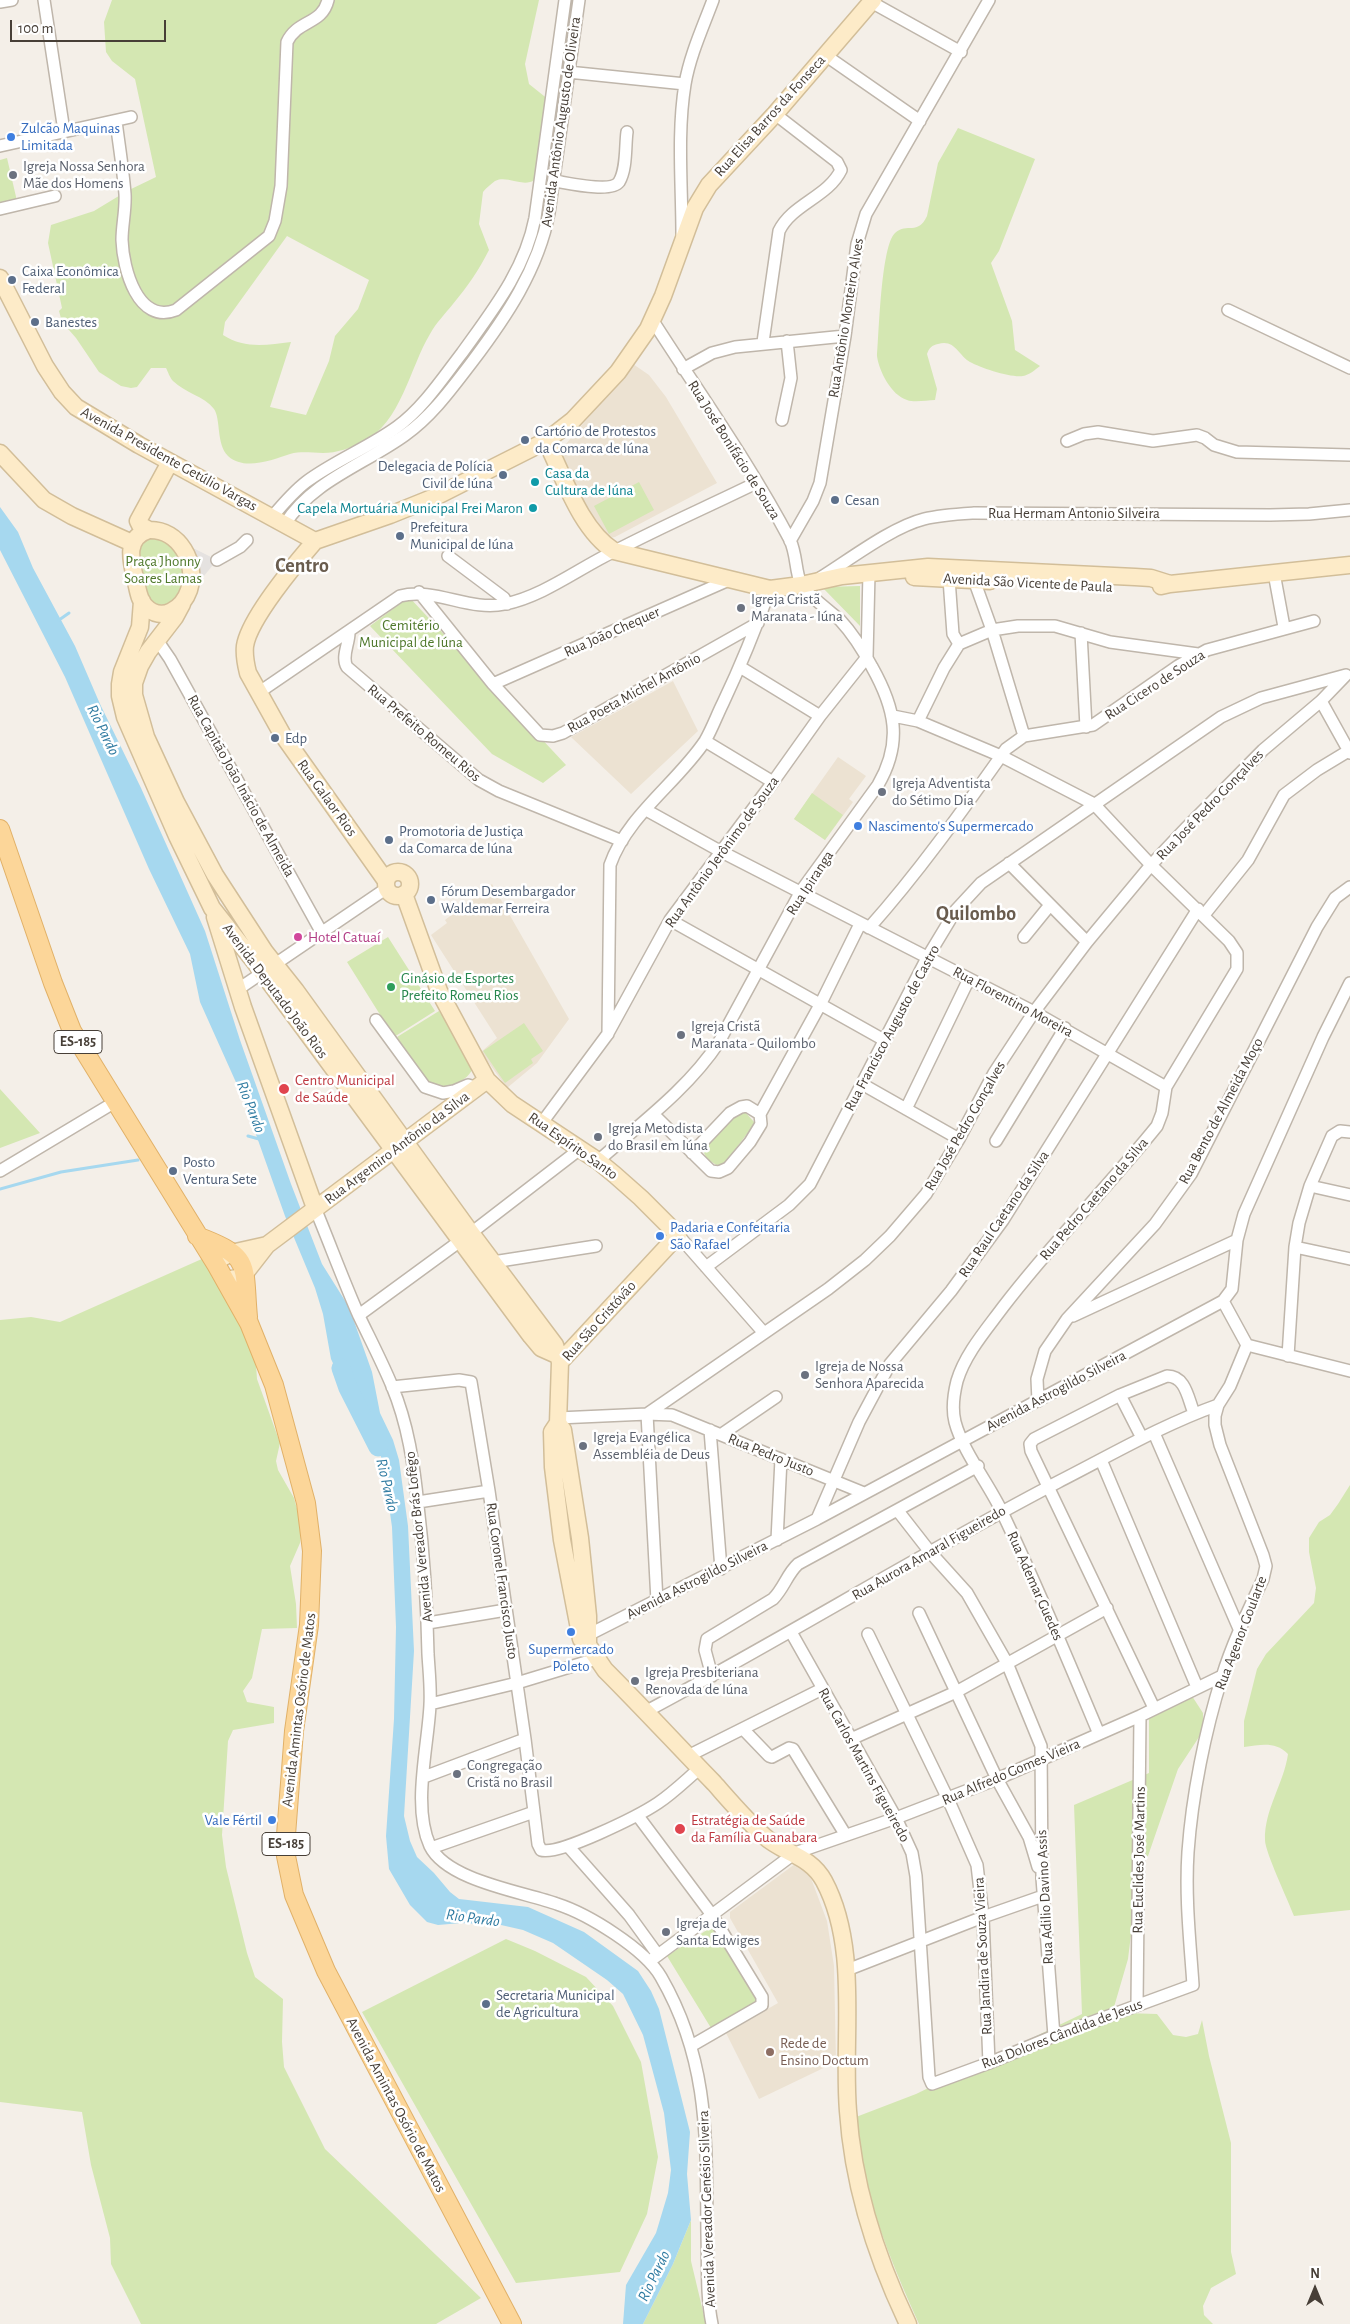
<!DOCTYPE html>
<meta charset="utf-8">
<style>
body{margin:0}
#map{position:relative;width:1350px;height:2324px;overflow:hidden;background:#f4efe8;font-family:"Alegreya Sans",sans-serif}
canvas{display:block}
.north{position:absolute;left:1290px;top:2264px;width:50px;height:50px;-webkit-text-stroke:4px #fff;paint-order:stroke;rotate:0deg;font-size:14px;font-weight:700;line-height:20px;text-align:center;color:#473f37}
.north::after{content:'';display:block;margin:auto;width:18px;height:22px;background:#473f37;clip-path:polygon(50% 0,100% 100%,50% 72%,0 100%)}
.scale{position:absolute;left:10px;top:20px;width:156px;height:22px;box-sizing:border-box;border:2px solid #473f37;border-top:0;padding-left:6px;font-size:15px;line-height:18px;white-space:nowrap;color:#473f37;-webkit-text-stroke:4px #fff;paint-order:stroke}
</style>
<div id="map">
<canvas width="1350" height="2324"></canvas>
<div class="north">N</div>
<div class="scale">100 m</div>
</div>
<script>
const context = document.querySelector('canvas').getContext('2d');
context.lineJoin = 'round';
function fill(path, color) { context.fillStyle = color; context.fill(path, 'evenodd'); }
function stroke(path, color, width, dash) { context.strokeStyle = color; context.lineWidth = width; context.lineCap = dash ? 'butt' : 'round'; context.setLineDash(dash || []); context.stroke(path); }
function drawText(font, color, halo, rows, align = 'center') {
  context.font = font + ' "Alegreya Sans",sans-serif'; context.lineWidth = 5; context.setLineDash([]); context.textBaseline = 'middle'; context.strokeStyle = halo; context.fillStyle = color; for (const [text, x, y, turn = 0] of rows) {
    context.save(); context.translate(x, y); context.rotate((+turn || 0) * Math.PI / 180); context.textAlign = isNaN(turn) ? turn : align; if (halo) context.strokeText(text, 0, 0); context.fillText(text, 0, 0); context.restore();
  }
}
const education = new Path2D(`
 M633,364L649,375L666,397L717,483L615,537L610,538L604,535L590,513L568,471L561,450Z
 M673,681L698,731L631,794L571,737Z
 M838,757L866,776L849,799L853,802L825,840L794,819Z
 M492,884L569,1019L537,1063L507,1088L481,1052L497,1038L431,935L447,923L445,920Z
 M799,1861L809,1873L827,1921L834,1966L836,2062L759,2099L726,2033L778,2003L730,1918V1912Z`);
const green = new Path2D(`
 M112,0H539L525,64L529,84L549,100L535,180C522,188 508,175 495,181C491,184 486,188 483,192L479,224L489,250C479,270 467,287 453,304C445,314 436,323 430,334C410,367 401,423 363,442C352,448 336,453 323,453C311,453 302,451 290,454C272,460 244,471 228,456C216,444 221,419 214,409C204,396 185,393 173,381C170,378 168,372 166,368H151L137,387L131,388L121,386L99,372L76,338L62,322L59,311L62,308L48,243L51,225L94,211L127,191L156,177L135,79L112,61L106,52L104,22ZM287,236L369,280L358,309L335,336L329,361L306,415L270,407L291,342C267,345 244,349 223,335L225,322Z
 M958,128L1035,159L999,251L991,263L1012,321L1015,350L1040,366C1035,370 1029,375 1023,376C1011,378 981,368 970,362C958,355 955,339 938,344C932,345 929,348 927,354L937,389L935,400C927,400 915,403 907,400C891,395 879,371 877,356C879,334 881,246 895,233C907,222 918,236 927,216L938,163Z
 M7,158L17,201L0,205V160Z
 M639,482L654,510L609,534L594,506Z
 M151,538C186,540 193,585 168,605L155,604C143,594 138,558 141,544Z
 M860,586V626L822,587Z
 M409,597L566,765L543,783L492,754L370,626Z
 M812,793L843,815L825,840L794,819Z
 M388,937L435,1011L394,1037L347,962Z
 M439,1011L472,1058L473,1067C471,1075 464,1079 457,1084C431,1103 409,1056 397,1037Z
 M524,1023L543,1051L531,1059L533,1063L505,1083L483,1051Z
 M0,1089L40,1133L0,1148Z
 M739,1112H745L755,1123L726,1162L718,1166L707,1159L703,1151L706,1144Z
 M204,1258L255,1350L257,1379L280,1443L276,1461L278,1470L294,1498L302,1527L300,1543L290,1566L296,1604L297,1628L262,1629L252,1678L243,1691L247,1702L274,1707V1723L233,1730L228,1741L222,1835L226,1867L247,1953L255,1977L283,1999L282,2042L284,2067L325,2149L481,2298L436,2324H141L111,2264L110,2238L91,2165L82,2112L0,2102V1320L31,1317L60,1322Z
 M1350,1485V1910L1294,1916C1288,1900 1265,1852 1265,1840C1264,1810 1284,1783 1288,1754C1275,1741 1261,1745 1244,1747V1721L1257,1669L1266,1654L1314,1603L1316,1588L1309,1552V1538L1319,1522L1330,1515L1338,1504Z
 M1190,1693L1203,1713V1731L1178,1769L1148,1856L1133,1868L1134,1910L1128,1959L1114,2007L1124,2013L1157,2014L1173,2035L1186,2037L1198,2034L1202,2020L1209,2056L1231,2143V2252L1236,2274L1211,2288L1203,2306L1204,2315L1213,2324H919C897,2275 875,2224 864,2171C860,2154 859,2135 856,2117L916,2094L1082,2014L1074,1805L1149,1773V1714Z
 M713,1926L760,2000L711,2028L667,1956Z
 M506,1939L535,1951L586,1977L613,2006L641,2062L658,2157L647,2214L620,2272L516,2283L362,2012Z
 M691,2220V2261L706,2324H643L673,2264Z`);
const parking = new Path2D(`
 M193,548L217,560L199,582H196L190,551Z`);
const water = new Path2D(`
 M0,507L18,532L33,568L75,646L100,704L141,788L205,931L240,1040L291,1184L322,1264L349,1307L372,1372L380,1413L393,1440L399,1460L408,1526L414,1651L404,1816L410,1841L417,1857L434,1873L450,1892L459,1899L468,1900L528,1907L584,1932L638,1971L651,1991L659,2009L690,2132L687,2174L691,2220L673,2264L643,2324H623L626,2285L656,2233L668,2193L671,2170L664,2113L643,2035L623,1994L607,1980L553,1943L523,1930L501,1925L461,1923L438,1925L427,1922L410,1905L389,1869L386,1836L394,1719L396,1627L392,1527L383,1464L378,1446L356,1400L339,1376L331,1359L323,1314L315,1288L285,1216L243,1098L200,1002L190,954L149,869L65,677L0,550Z`);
const stream = new Path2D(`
 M59,620L69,613
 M248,1136L259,1139
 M0,1189L61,1172L138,1160`);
const river = new Path2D(`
 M341,1368L348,1388L378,1447`);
const street = new Path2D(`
 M44,0L64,131
 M0,2L12,0
 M871,2L961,52
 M825,55L920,121
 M568,72L685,84
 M116,121C119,145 123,169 125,194C126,209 122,225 122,240C123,269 138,325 176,310L269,236L275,221L281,186L287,42C298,19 322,25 328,0
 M0,146L131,117
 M555,181C568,183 611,193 619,182C627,169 625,146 627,132
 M0,209L55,196
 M682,235C682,185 677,133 685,84C690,55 703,27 713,0
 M1228,310L1350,368
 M763,342L779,231C792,204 828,197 841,170L837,162L775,114
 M683,369L712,353L735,347L845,336
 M782,420L791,378L787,341
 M1067,441L1084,434L1098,432L1153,441L1197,435L1205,438L1214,445L1237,452L1350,455
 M272,517C283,504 293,492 306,482C334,461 368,448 397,427C423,408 442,379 462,353C492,311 525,270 535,218L565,0
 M285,524C312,481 365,464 405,435C432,416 452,388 472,362C506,317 538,270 549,213L579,0
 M790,541L813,501L820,483L845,336L857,244L866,214L989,0
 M448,556L504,598L507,604
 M217,560L240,547L247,540
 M1274,573L1284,627
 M820,578C849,560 892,527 924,519C940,515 958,514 974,513L1270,515L1309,514L1350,510
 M949,579L953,634L959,644
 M974,580L992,630L1024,736
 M419,592L493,684L540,735L553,736L563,733L758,623
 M349,633C349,644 341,657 347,667L479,780L499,791L622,841
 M1081,633L1086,727
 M157,640L170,659L322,933
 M740,667L820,716
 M493,684L731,579
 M258,693L400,596C435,587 470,612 505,604C544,596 579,568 615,551C661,527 709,506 756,483
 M1321,701L1350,753
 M893,716L918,721L1001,756L1094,804L1151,865L1229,941L1237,953V969L1166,1087L1162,1113L1157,1126C1107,1188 1051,1244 1003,1307C986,1330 965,1354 957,1381C954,1393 952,1410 955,1422C963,1452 989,1484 1002,1512C1037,1585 1068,1660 1099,1734
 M918,721L944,668L959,644L992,630L1018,626H1055L1110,642L1198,654
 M705,741L773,782
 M646,810L720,851L1034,1012L1166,1087
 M1009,863L1087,942
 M1204,915L1248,860L1284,795L1317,770L1350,750
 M670,920L884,1040
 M869,928C919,872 962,811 1006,749L1024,736L1093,725L1178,666L1207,650L1314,621
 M1024,937L1050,905
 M237,990L387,888
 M376,1020L425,1087L443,1093L454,1091L468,1085L478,1088
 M608,1034L610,865C627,816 677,783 705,741C712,729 717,715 723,703C741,665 756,628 770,589
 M862,1084L959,1139
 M906,1109L969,979
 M653,1114L711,1171L719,1172L728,1168L750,1142L761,1124L760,1114L820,1005L860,924
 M541,1124L607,1035L670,920L773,782L820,716L867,657L869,573
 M996,1141L1065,1028
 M692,1153L730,1113L741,1107L747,1106L760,1114
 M598,1161C640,1124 688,1089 719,1042L801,891L878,785C903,742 895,708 872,667C863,650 853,634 840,620C832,613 804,592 801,584C795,571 797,555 790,540C750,464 699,393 653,321
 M0,1171L115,1102
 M1310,1186L1350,1195
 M315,1208C330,1244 343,1280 359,1316C370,1339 382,1362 392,1386C408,1424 414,1465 418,1506C424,1555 427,1604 428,1654C429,1671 431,1688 430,1705C428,1747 412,1807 430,1846C447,1881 524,1892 557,1904C588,1914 645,1949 661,1977C710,2062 706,2140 707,2234C708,2264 706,2295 712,2324
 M678,1235L764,1333
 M1295,1247L1350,1259
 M493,1262L596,1246
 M706,1267L789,1205L810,1184L927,958L956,910L981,883L1221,717L1261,698L1346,675
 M359,1315L471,1233L580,1149
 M1073,1316L1237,1240
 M1247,1345L1350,1371
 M1288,1356L1295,1247L1299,1223L1310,1186L1332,1136L1340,1131L1350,1132
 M392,1387L459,1380L471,1382L489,1491L525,1739L538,1844L541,1850C559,1856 640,1815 658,1803C673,1793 686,1780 700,1768
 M1120,1395L1142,1438
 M1038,1401L1037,1379L1045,1351L1067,1319L1155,1224L1191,1174L1317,927L1335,898L1350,887
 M558,1418L647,1414L672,1415L864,1493
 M710,1430L721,1569
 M1154,1433L1240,1631
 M722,1434L776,1397
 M1101,1460L1197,1687
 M418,1502L489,1491
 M898,1511L930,1552L967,1593L1007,1663L1041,1746L1042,1878L1054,2036
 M817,1519L859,1422L890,1364L951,1291L1003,1220L1198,909
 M777,1540L781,1459
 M657,1601L647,1414L828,1289L865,1260L890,1236L926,1194L959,1139L994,1073L1034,1012L1087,942L1151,865L1186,828L1263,750L1321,701L1345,676
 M919,1613L997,1779L1029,1837L1038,1867
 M428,1623L506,1610
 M791,1632L896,1818L912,1853L916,1876L929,2077L932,2084L989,2063L1054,2036L1193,1985C1190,1941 1185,1897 1188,1852C1192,1796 1205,1731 1222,1677C1232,1644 1248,1611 1263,1579L1266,1566L1263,1555L1220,1445L1215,1425V1416L1218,1405L1230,1386L1247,1345L1223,1301
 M868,1634L948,1799L977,1865L983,1917L989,2063
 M582,1638L817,1519L1223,1301L1232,1289L1237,1240L1244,1214L1323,1037L1350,983
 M712,1676L705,1650L707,1639L773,1599C784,1588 787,1574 798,1564L978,1466
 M430,1704L517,1683L596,1659
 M1154,1708L1031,1451L1030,1444L1034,1439L1120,1395L1167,1376C1186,1376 1188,1399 1194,1413
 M645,1712C784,1638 918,1555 1058,1482C1111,1455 1162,1425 1218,1405
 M743,1729L769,1756L772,1757L789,1748L793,1749L845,1834
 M851,1739L956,1692L1107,1608
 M688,1756L822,1689
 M424,1777L525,1739
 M638,1816L712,1915L762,1997V2005L691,2046
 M568,1846L629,1915L658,1955
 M431,1848L534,1812
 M650,1961L795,1853L896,1818L997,1779L1140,1716L1222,1676
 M847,1970L983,1917L1043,1896
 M1137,2005L1140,1716`);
const secondary = new Path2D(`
 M0,278L45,366L62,392L76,407L139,445L315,541
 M546,441C564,477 580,529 614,551L770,589L801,585L842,576L928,567L1135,577L1151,578L1170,584
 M0,453L44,500L72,516L132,543
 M149,530C179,529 198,563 189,590C183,608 162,624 145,606C139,600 138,590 136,582C131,561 124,538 149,530Z
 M149,530L140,525L138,521L170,462
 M315,541L390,515L437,496L546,441L573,420L618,372L648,329L663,296L695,208L709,185L775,114L873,0
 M315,541C296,563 249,619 245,646C244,655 246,665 248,673L282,734L386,881
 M914,577L990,581
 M1161,586L1170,584L1350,565
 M142,601L140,627L122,672L120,684V696L125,717L177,836L212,908L254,961L531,1336L541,1348L559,1356
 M182,604L175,617L148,652L140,666L134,683V695L146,737L176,802L215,875L265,952L296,991L471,1233L555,1345L560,1362L558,1423L552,1432L553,1467L562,1540L581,1639L588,1645L605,1670C642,1707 677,1745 714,1783C730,1801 746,1820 764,1836C784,1854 810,1855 824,1881C860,1948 842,2037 848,2111C853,2186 876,2257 908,2324
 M386 884a12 12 0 1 1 24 0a12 12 0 1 1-24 0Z
 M404,894L439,991L487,1080L512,1104L598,1161L615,1175L641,1198L678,1235L560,1362
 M215,917L243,1007L315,1208
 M222,1258L231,1253L267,1245
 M225,1280L237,1278L246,1272L267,1245L487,1080
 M558,1423L563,1430L580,1538L588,1616V1645`);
const primary = new Path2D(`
 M0,829L53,983L72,1031L217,1266L249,1323L274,1385L306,1503L312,1551L309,1625L294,1731L286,1835V1856L294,1895L326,1971L512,2324
 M197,1236C253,1257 243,1264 248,1317`);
const markers = [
 [11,137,5,"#3f7fe0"],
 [13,175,5,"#6b7280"],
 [12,280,5,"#5c6f8a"],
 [35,322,5,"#5c6f8a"],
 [525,440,5,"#5c6f8a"],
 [503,475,5,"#5c6f8a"],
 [535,482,5,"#0f9aa8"],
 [835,500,5,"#5c6f8a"],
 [533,508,5,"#0f9aa8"],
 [400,536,5,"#5c6f8a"],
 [741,608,5,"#6b7280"],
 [275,738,5,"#5c6f8a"],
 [882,792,5,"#6b7280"],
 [858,826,5,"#3f7fe0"],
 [389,840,5,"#5c6f8a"],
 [431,900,5,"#5c6f8a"],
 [298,937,5,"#d1479c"],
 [391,987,5,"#2e9e5b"],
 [681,1035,5,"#6b7280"],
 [284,1089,6,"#e0444e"],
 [598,1137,5,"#6b7280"],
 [173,1171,5,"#5c6f8a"],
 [660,1236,5,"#3f7fe0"],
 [805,1375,5,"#6b7280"],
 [583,1446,5,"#6b7280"],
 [571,1632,5,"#3f7fe0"],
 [635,1681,5,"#6b7280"],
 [457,1774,5,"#6b7280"],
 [272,1820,5,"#3f7fe0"],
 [680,1829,6,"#e0444e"],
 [666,1932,5,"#6b7280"],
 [486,2004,5,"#5c6f8a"],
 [770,2052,5,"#8d6e63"]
];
const shields = [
 [78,1042,48],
 [286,1844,48]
];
const shieldNames = [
 ["ES-185",78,1042],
 ["ES-185",286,1844]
];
const streetNames = [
 ["Rua Elisa Barros da Fonseca",770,116,-48],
 ["Avenida Antônio Augusto de Oliveira",561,122,-82],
 ["Rua Antônio Monteiro Alves",846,318,-81],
 ["Rua José Bonifácio de Souza",734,450,58],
 ["Avenida Presidente Getúlio Vargas",169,459,29],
 ["Rua Hermam Antonio Silveira",1074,513],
 ["Avenida São Vicente de Paula",1028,583,3],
 ["Rua João Chequer",612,632,-24],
 ["Rua Cicero de Souza",1155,685,-33],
 ["Rua Poeta Michel Antônio",634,693,-29],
 ["Rua Prefeito Romeu Rios",424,733,40],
 ["Rua Capitão João Inácio de Almeida",241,786,61],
 ["Rua Galaor Rios",327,798,54],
 ["Rua José Pedro Gonçalves",1210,805,-46],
 ["Rua Antônio Jerônimo de Souza",722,852,-54],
 ["Rua Ipiranga",810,883,-57],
 ["Avenida Deputado João Rios",275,991,53],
 ["Rua Florentino Moreira",1013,1002,28],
 ["Rua Francisco Augusto de Castro",892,1028,-62],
 ["Rua Bento de Almeida Moço",1221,1111,-62],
 ["Rua José Pedro Gonçalves",965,1126,-60],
 ["Rua Espírito Santo",573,1146,35],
 ["Rua Argemiro Antônio da Silva",397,1148,-37],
 ["Rua Pedro Caetano da Silva",1094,1199,-49],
 ["Rua Raul Caetano da Silva",1004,1214,-56],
 ["Rua São Cristóvão",599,1321,-48],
 ["Avenida Astrogildo Silveira",1056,1391,-28],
 ["Rua Pedro Justo",771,1455,22],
 ["Avenida Vereador Brás Lofêgo",419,1537,-96],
 ["Rua Aurora Amaral Figueiredo",929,1553,-30],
 ["Avenida Astrogildo Silveira",697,1580,-27],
 ["Rua Coronel Francisco Justo",502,1581,82],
 ["Rua Ademar Guedes",1035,1586,66],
 ["Rua Agenor Goularte",1241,1633,-69],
 ["Avenida Amintas Osório de Matos",299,1710,-83],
 ["Rua Carlos Martins Figueiredo",864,1765,61],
 ["Rua Alfredo Gomes Vieira",1011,1772,-23],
 ["Rua Euclides José Martins",1139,1860,-89],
 ["Rua Adilio Davino Assis",1045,1897,-93],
 ["Rua Jandira de Souza Vieira",983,1956,-93],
 ["Rua Dolores Cândida de Jesus",1062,2034,-21],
 ["Avenida Amintas Osório de Matos",396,2105,62],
 ["Avenida Vereador Genésio Silveira",707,2209,-92]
];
const shopNames = [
 ["Zulcão Maquinas",21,128],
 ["Limitada",21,145],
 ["Nascimento's Supermercado",868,826],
 ["Padaria e Confeitaria",670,1227],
 ["São Rafael",670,1244],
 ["Supermercado",571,1649,"center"],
 ["Poleto",571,1666,"center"],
 ["Vale Fértil",262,1820,"right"]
];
const worshipNames = [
 ["Igreja Nossa Senhora",23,166],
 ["Mãe dos Homens",23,183],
 ["Igreja Cristã",751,599],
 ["Maranata - Iúna",751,616],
 ["Igreja Adventista",892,783],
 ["do Sétimo Dia",892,800],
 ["Igreja Cristã",691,1026],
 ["Maranata - Quilombo",691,1043],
 ["Igreja Metodista",608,1128],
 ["do Brasil em Iúna",608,1145],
 ["Igreja de Nossa",815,1366],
 ["Senhora Aparecida",815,1383],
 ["Igreja Evangélica",593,1437],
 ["Assembléia de Deus",593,1454],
 ["Igreja Presbiteriana",645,1672],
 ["Renovada de Iúna",645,1689],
 ["Congregação",467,1765],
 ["Cristã no Brasil",467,1782],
 ["Igreja de",676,1923],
 ["Santa Edwiges",676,1940]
];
const serviceNames = [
 ["Caixa Econômica",22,271],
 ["Federal",22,288],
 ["Banestes",45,322],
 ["Cartório de Protestos",535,431],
 ["da Comarca de Iúna",535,448],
 ["Delegacia de Polícia",493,466,"right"],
 ["Civil de Iúna",493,483,"right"],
 ["Cesan",845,500],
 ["Prefeitura",410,527],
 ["Municipal de Iúna",410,544],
 ["Edp",285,738],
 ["Promotoria de Justiça",399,831],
 ["da Comarca de Iúna",399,848],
 ["Fórum Desembargador",441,891],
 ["Waldemar Ferreira",441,908],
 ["Posto",183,1162],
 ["Ventura Sete",183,1179],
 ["Secretaria Municipal",496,1995],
 ["de Agricultura",496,2012]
];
const cultureNames = [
 ["Casa da",545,473],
 ["Cultura de Iúna",545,490],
 ["Capela Mortuária Municipal Frei Maron",523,508,"right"]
];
const parkNames = [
 ["Praça Jhonny",163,561],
 ["Soares Lamas",163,578],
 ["Cemitério",411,625],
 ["Municipal de Iúna",411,642]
];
const hotelNames = [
 ["Hotel Catuaí",308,937]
];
const leisureNames = [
 ["Ginásio de Esportes",401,978],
 ["Prefeito Romeu Rios",401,995]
];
const healthNames = [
 ["Centro Municipal",295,1080],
 ["de Saúde",295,1097],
 ["Estratégia de Saúde",691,1820],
 ["da Família Guanabara",691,1837]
];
const educationNames = [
 ["Rede de",780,2043],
 ["Ensino Doctum",780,2060]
];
const waterNames = [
 ["Rio Pardo",103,730,64],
 ["Rio Pardo",251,1107,69],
 ["Rio Pardo",387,1485,77],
 ["Rio Pardo",473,1918,8],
 ["Rio Pardo",654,2276,-64]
];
const districtNames = [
 ["Centro",302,566],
 ["Quilombo",976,914]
];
fill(education, '#ece2d2');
fill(green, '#d4e7b2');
fill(parking, '#e5e2e0');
fill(water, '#a6d8ef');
stroke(stream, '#a6d8ef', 3);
stroke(river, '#a6d8ef', 19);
stroke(street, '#bfb6ab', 14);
stroke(secondary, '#d2be99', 19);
stroke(primary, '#e1b168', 20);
stroke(street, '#fff', 11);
stroke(secondary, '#fdebc8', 16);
stroke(primary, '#fcd699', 18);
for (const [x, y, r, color] of markers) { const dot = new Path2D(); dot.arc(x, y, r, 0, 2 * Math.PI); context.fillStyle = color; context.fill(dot); stroke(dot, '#fff', 2); }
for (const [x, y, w] of shields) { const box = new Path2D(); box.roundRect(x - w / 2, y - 11.5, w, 23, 4); context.fillStyle = '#fff'; context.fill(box); stroke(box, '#473f37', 1); }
drawText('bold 14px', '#473f37', null, shieldNames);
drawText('15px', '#473f37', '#fff', streetNames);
drawText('15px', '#366cbe', '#fff', shopNames, 'left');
drawText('15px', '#5b616d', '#fff', worshipNames, 'left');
drawText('15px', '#4e5e75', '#fff', serviceNames, 'left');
drawText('15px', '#0d838f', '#fff', cultureNames, 'left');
drawText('15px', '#4f782b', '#fff', parkNames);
drawText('15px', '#b23c85', '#fff', hotelNames, 'left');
drawText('15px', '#27864d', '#fff', leisureNames, 'left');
drawText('15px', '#be3a42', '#fff', healthNames, 'left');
drawText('15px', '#785e54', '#fff', educationNames, 'left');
drawText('italic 16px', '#2f7ba1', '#fff', waterNames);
drawText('bold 20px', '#695c4e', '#fff', districtNames);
</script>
